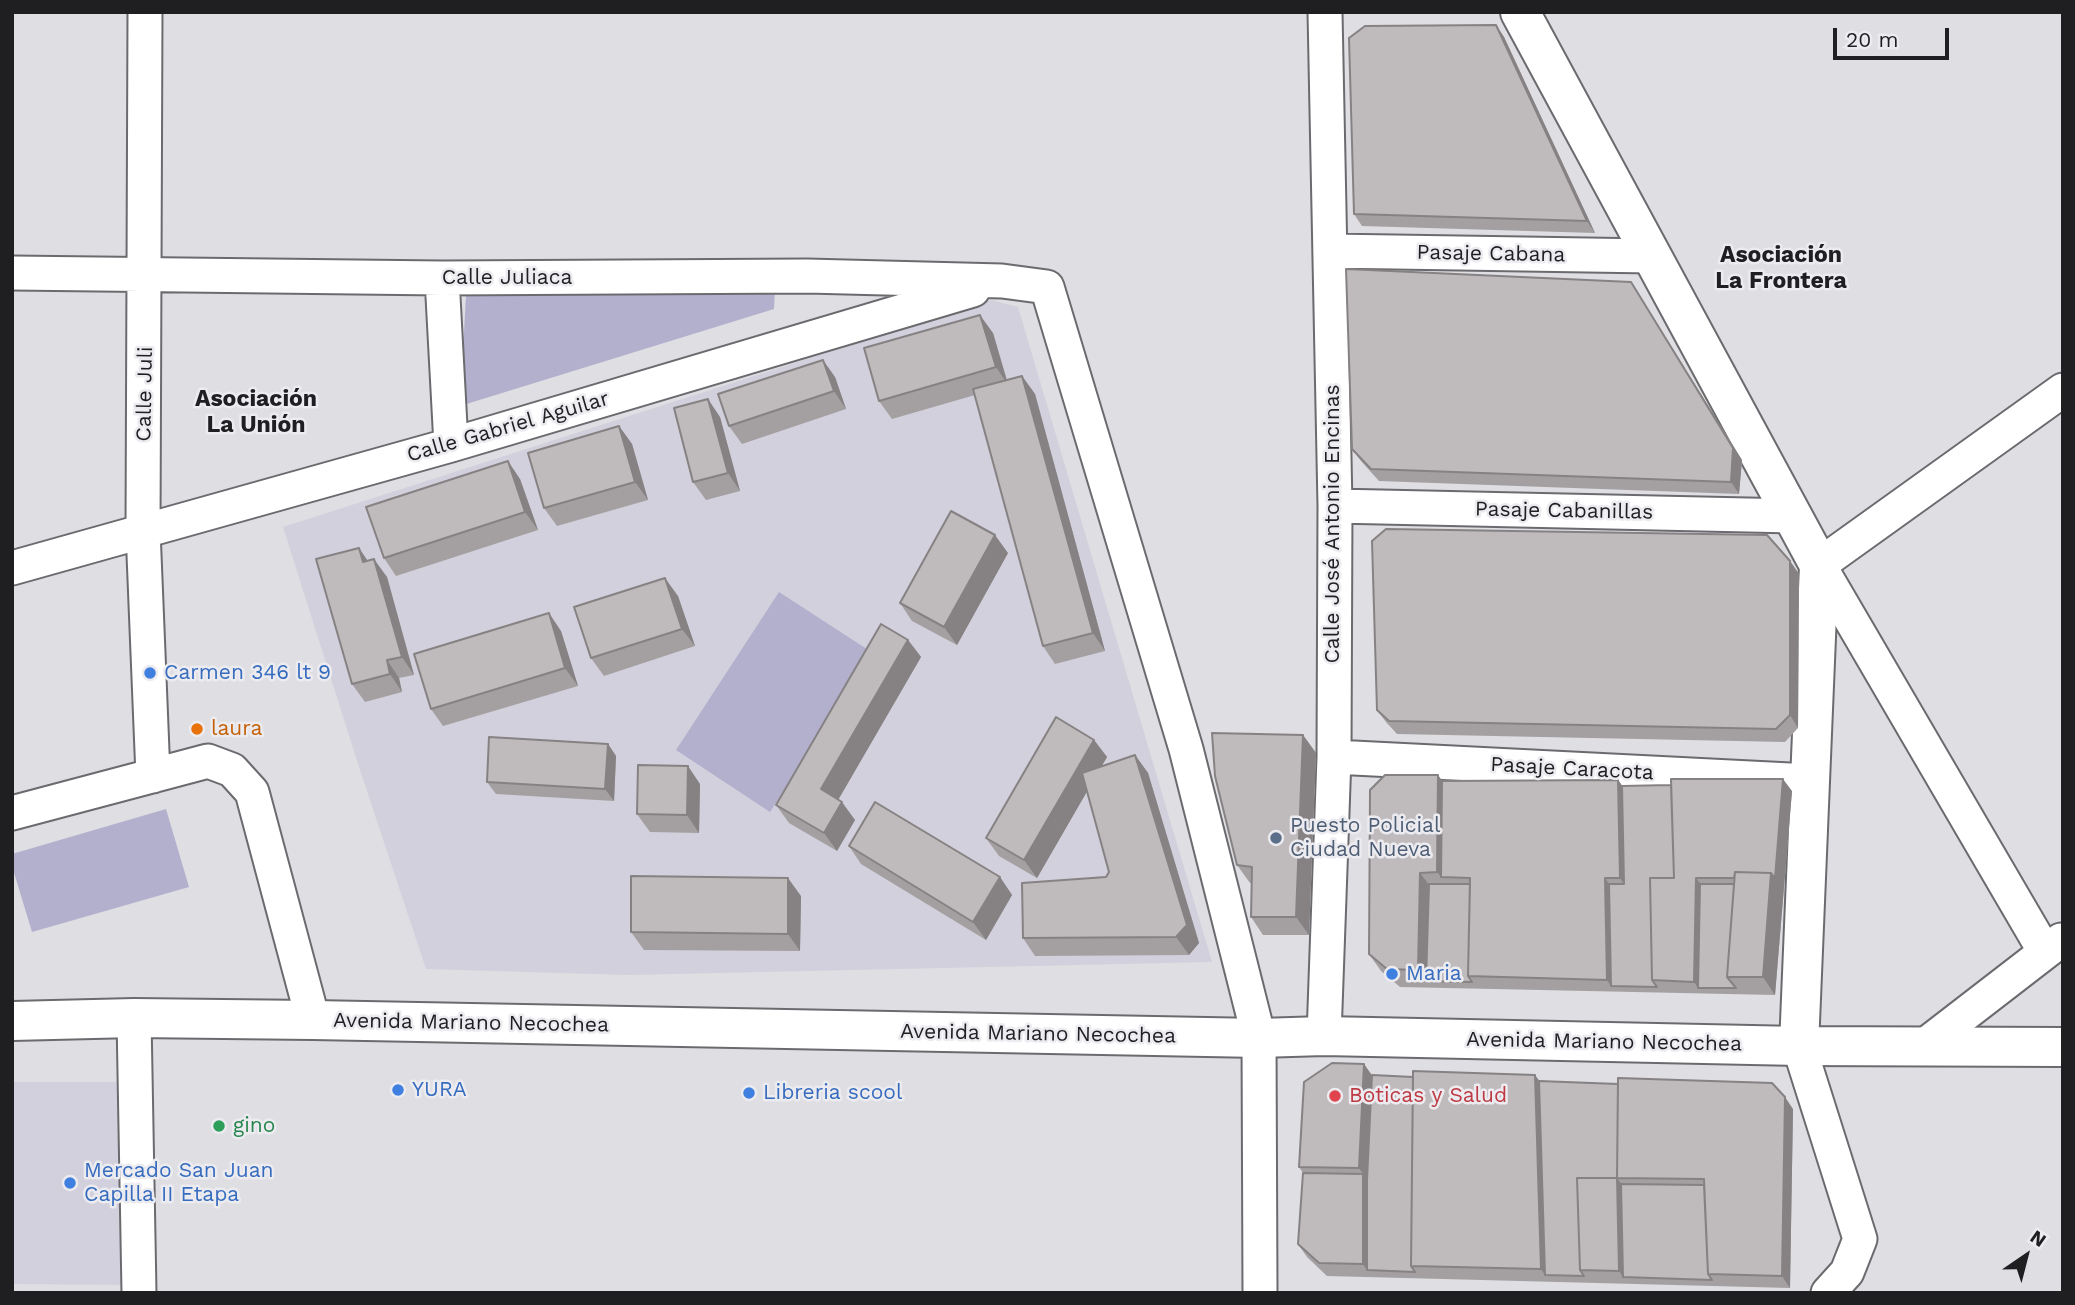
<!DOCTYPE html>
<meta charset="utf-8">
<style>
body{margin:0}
#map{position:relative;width:2075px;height:1305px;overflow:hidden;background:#dedee3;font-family:"Work Sans",sans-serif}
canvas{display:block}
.frame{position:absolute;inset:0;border:14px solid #1f1f21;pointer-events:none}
.north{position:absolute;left:1991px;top:1221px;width:70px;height:70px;-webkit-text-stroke:5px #ecebf0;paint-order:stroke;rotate:35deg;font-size:19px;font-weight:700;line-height:28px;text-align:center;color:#1f1f21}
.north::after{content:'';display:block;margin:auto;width:24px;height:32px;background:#1f1f21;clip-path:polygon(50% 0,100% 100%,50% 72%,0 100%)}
.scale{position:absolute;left:1833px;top:28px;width:116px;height:32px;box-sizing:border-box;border:4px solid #1f1f21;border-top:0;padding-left:9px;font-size:21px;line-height:24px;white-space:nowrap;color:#1f1f21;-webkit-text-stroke:5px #ecebf0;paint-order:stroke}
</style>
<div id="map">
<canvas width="2075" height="1305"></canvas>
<div class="frame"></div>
<div class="north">N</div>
<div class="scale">20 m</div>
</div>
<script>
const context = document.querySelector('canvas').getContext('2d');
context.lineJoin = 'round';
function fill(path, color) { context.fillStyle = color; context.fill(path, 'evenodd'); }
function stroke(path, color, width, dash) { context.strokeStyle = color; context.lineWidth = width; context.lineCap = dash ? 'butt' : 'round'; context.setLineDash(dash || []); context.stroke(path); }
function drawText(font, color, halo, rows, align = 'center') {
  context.font = font + ' "Work Sans",sans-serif'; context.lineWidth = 5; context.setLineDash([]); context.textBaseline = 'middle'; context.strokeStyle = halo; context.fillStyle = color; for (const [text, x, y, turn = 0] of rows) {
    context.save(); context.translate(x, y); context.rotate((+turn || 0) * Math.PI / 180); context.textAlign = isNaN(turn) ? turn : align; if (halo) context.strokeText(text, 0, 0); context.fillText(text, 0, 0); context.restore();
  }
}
const built = new Path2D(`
 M991,300L1018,307L1212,962L628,975L426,969L359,767L283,527Z
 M14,1082H128L127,1285L12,1284Z`);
const green = new Path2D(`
 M775,288L774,309L460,406L466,295Z
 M779,592L873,653L770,812L676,750Z
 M166,809L189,887L32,932L12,866V854Z`);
const street = new Path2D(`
 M145,12L143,530L153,776
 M1330,251L1652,256
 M12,273L442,278L807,276L1002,281L1047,287L1186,749L1259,1038L1260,1293
 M442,278L451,445
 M1335,506L1794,516
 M12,568L451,445L973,290
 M1334,757L1810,781
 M12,813L208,761L232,770L252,792L313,1020
 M2045,952L1819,565L2063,390
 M134,1018L139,1293
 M1324,1036L1334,757L1335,506L1325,12
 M1925,1045L2061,940
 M1799,1046L1860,1239L1847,1272L1828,1293`);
const secondary = new Path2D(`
 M1520,12L1819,565L1799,1046
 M12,1021L134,1018L313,1020L1259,1038L1324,1036L1799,1046L2063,1047`);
const wall = new Path2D(`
 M1496,25L1504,37L1595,233L1362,226L1354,214Z
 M1631,282L1742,460L1739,494L1379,481L1361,461L1352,449Z
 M993,333L1007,380L1022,376L1035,394L1105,651L1055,664L1043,646L975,395L892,419L879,401Z
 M835,377L846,409L742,444L729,426Z
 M720,417L740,491L706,500L693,482Z
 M619,426L632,444L648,500L557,526L544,508Z
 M520,479L538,530L396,576L384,558Z
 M359,548L367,560L387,577L414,675L399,678L402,692L365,702L352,684Z
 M1008,553L957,645L912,621L900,603Z
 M1790,561L1799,574L1798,728L1785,742L1397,734L1386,722L1377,710Z
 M678,596L695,646L604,676L591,658Z
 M561,631L578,686L443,726L431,709Z
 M908,640L921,657L838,800L855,820L837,851L789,823L776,805Z
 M1303,735L1316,753L1309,935H1263L1251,917L1252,883H1250L1237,865Z
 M1094,740L1107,757L1101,767L1135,755L1148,773L1199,943L1189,955L1035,956L1023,938L1106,877L1109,872L1087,791L1037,878L999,856L986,838Z
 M608,744L616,756L614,801L496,794L487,782Z
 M1618,780L1622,786L1792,791L1775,995L1400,987L1381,971L1369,954L1442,781Z
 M700,784L699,833L650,832L637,814Z
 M849,846L1000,877L1012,895L986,940L861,864Z
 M801,896L800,951L644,950L631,932Z
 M1364,1064L1372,1075L1539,1081L1793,1109L1790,1288L1327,1276L1307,1257L1298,1244L1303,1173L1299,1167Z`);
const shadedWall = new Path2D(`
 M1496,25L1504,37L1595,233L1587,221Z
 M1631,282L1742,460L1739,494L1731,482Z
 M980,315L993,333L1008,385L996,367Z
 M823,360L835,377L846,409L834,391Z
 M1022,376L1035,394L1105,651L1093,633Z
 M708,399L720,417L740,491L728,473Z
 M619,426L632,444L648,500L635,482Z
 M508,461L520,479L538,530L525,512Z
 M995,535L1008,553L957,645L944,627Z
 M359,548L371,566L363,562Z
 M374,559L387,577L414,675L402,657Z
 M1790,561L1799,574L1798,728L1790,715Z
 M665,578L678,596L695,646L682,629Z
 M549,613L561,631L578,686L565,668Z
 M908,640L921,657L834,807L821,789Z
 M387,660L399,678L402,692L390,674Z
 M1303,735L1316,753L1309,935L1296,917Z
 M1094,740L1107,757L1037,878L1024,860Z
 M608,744L616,756L614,801L605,789Z
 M1135,755L1148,773L1199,943L1189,955L1176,937Z
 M688,766L700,784L699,833L687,815Z
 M1438,775L1451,793L1441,877L1437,872Z
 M1783,779L1792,791L1775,995L1763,977L1771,873Z
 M1618,780L1627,792L1628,890L1620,878Z
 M842,802L855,820L837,851L824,833Z
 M1420,873L1433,890L1426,981L1418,970Z
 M1000,877L1012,895L986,940L973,922Z
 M788,878L801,896L800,951L788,934Z
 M1605,878L1613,890L1611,986L1607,980Z
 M1696,878L1705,890L1698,988L1694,982Z
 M1364,1064L1376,1082L1371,1186L1359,1168Z
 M1535,1075L1544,1087L1545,1275L1541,1269Z
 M1785,1097L1793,1109L1790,1288L1782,1276Z
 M1363,1174L1371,1186L1367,1270L1363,1264Z
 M1617,1178L1626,1191L1623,1277L1619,1271Z`);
const building = new Path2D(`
 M1496,25L1587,221L1354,214L1349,38L1365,26Z
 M1346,269L1631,282L1733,448L1731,482L1371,469L1352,449Z
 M980,315L996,367L879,401L864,348Z
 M823,360L834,391L729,426L718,394Z
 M1022,376L1093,633L1043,646L973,389Z
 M708,399L728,473L693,482L674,408Z
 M619,426L635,482L544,508L528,453Z
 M508,461L525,512L384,558L366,507Z
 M951,511L995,535L944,627L900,603Z
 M1386,529L1767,535L1790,561V715L1776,729L1389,721L1377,710L1372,541Z
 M359,548L363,562L374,559L402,657L387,660L390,674L352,684L316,559Z
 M665,578L682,629L591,658L574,607Z
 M549,613L565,668L431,709L414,654Z
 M881,624L908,640L821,789L842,802L824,833L776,805Z
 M1056,717L1094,740L1024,860L986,838Z
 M1212,733L1303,735L1296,917H1251L1252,867L1237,865L1215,776Z
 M489,737L608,744L605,789L487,782Z
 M1135,755L1187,925L1176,937L1023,938L1022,883L1106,877L1109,872L1082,773Z
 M638,765L688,766L687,815L637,814Z
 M1385,775H1438L1437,872L1420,873L1418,970L1387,969L1369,954L1370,790Z
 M1671,779H1783L1775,878L1771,873L1735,872L1734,878H1696L1694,982L1652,980L1650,878H1674Z
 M1618,780L1620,878H1605L1607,980L1468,976L1470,878L1441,877L1442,781Z
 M1671,785L1674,878H1650L1652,980L1657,987L1611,986L1609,884H1624L1622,786Z
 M875,802L1000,877L973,922L849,846Z
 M1735,872L1771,873L1763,977H1727Z
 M631,876L788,878V934L631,932Z
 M1429,884H1470L1468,976L1472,982L1426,981Z
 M1700,884H1734L1727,977L1736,988H1698Z
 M1332,1063L1364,1064L1359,1168L1299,1167L1304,1082Z
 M1413,1071L1535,1075L1541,1269L1411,1266Z
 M1372,1075L1413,1077L1411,1266L1415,1272L1367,1270V1180Z
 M1618,1078L1772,1083L1785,1097L1782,1276L1708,1274L1704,1179L1617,1178Z
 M1539,1081L1618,1084L1617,1178H1577L1580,1270L1584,1276L1545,1275Z
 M1303,1173L1363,1174V1264L1319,1263L1298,1244Z
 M1577,1178H1617L1619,1271L1580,1270Z
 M1621,1184L1704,1185L1708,1274L1712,1280L1623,1277Z`);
const markers = [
 [150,673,7,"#3f7fe0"],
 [197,729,7,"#e8710a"],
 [1276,838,7,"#5c6f8a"],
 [1392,974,7,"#3f7fe0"],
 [398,1090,7,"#3f7fe0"],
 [749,1093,7,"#3f7fe0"],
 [1335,1096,7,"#e0444e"],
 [219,1126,7,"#2e9e5b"],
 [70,1183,7,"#3f7fe0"]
];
const streetNames = [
 ["Pasaje Cabana",1491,254,1],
 ["Calle Juliaca",507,278],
 ["Calle Juli",145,394,-89],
 ["Calle Gabriel Aguilar",508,427,-16],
 ["Pasaje Cabanillas",1564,511,1],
 ["Calle José Antonio Encinas",1333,524,-90],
 ["Pasaje Caracota",1572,769,3],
 ["Avenida Mariano Necochea",471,1023,1],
 ["Avenida Mariano Necochea",1038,1034,1],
 ["Avenida Mariano Necochea",1604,1042,1]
];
const shopNames = [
 ["Carmen 346 lt 9",164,673],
 ["Maria",1406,974],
 ["YURA",412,1090],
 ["Libreria scool",763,1093],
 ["Mercado San Juan",84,1171],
 ["Capilla II Etapa",84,1195]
];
const foodNames = [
 ["laura",211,729]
];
const serviceNames = [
 ["Puesto Policial",1290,826],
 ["Ciudad Nueva",1290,850]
];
const healthNames = [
 ["Boticas y Salud",1349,1096]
];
const leisureNames = [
 ["gino",233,1126]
];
const neighbourhoodNames = [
 ["Asociación",1781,255],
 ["La Frontera",1781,281],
 ["Asociación",256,399],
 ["La Unión",256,425]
];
fill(built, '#d2d0dc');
fill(green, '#b3b0ce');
stroke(street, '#6b6b6f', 37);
stroke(secondary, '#6b6b6f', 42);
stroke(street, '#fff', 33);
stroke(secondary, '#fff', 38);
fill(wall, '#a4a0a1');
fill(shadedWall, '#868283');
fill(building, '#bfbabb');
stroke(building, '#868283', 2);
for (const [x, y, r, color] of markers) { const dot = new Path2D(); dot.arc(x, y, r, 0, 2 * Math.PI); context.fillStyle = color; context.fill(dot); stroke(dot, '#ecebf0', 2.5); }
drawText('21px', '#1f1f21', '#ecebf0', streetNames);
drawText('21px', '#366cbe', '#ecebf0', shopNames, 'left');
drawText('21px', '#c56008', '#ecebf0', foodNames, 'left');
drawText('21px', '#4e5e75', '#ecebf0', serviceNames, 'left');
drawText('21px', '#be3a42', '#ecebf0', healthNames, 'left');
drawText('21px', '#27864d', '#ecebf0', leisureNames, 'left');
drawText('bold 23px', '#1f1f21', '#ecebf0', neighbourhoodNames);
</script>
